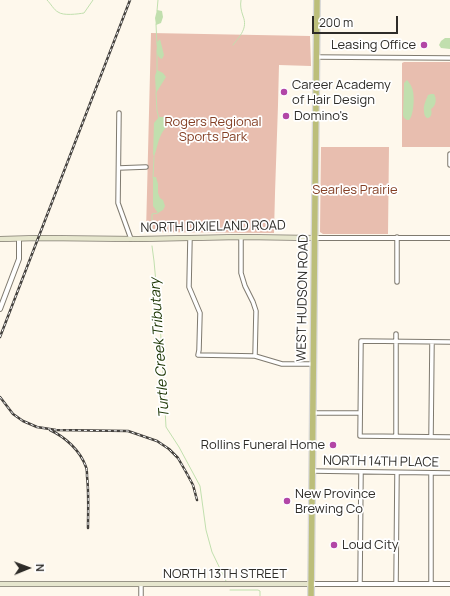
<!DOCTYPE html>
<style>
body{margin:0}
#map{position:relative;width:450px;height:596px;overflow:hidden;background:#fef8ec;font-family:Manrope,sans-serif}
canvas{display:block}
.north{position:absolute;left:8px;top:548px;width:40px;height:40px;-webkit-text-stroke:3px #fff;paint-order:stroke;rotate:89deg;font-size:11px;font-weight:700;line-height:16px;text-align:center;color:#2e2c28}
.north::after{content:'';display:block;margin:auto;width:14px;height:18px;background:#2e2c28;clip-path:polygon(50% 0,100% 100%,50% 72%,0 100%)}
.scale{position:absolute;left:312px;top:16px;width:86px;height:18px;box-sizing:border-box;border:2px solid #2e2c28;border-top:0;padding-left:5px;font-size:12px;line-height:14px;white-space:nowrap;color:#2e2c28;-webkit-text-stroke:3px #fff;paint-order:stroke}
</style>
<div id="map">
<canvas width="450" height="596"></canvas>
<div class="north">N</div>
<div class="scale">200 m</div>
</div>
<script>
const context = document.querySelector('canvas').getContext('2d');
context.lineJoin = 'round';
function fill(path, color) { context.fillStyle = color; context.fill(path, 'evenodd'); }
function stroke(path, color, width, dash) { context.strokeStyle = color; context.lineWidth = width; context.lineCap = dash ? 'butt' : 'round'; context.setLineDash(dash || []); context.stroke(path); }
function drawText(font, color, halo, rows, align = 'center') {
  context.font = font + ' Manrope,sans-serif'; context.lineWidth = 3.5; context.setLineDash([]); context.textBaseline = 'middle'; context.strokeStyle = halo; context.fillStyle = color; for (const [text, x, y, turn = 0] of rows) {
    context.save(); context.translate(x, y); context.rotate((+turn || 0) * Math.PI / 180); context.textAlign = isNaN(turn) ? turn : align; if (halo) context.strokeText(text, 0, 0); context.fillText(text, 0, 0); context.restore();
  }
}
const green = new Path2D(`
 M151,33L310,36L311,66L279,65C278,121 275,177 274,233L146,232Z
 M404,62H450V147H402V63Z
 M321,147H389L388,234H323L320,232Z`);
const water = new Path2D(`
 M157,10L162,11L163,17L161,23L156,25L155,18Z
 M445,38H450V49L441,48L439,45L441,41Z
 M160,39L164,55L162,59C155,57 157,48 157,42Z
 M157,70L163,73L166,77L156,93L155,76Z
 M407,80C409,82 411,85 412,88C415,94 414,115 409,120H407L404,118L403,115L404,86V83Z
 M431,94H434C437,99 436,106 431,109C434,119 424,122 424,111C423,106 426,100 428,95Z
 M159,117H166L170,120L171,123C158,133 159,143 154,157L153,154L154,123Z
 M153,177H156L158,184V193L160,198L163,200L165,206L163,210L158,213L153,206Z`);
const stream = new Path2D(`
 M47,0C51,4 54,10 58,12C63,16 78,14 84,13L93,0
 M157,11L158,0
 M156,24L157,45
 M233,45C240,36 248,28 243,16C241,10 240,6 241,0
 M157,71V50
 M156,92L157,111L159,118
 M153,178L154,157
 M152,230V214L158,213
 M152,246L154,261L161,338L166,427L179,447L200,486L206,530L212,552L226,581
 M230,590H258L260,591V596`);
const minor = new Path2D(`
 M316,57L450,58
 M119,113L118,203L131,239
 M450,154V165
 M119,168L146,167
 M241,237V273L245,286L253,302L256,311L255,356
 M190,238L189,287L200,313L199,350L198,355L255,356L282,364H313
 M397,282V237
 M450,342L361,341L360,436L450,437
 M312,413H360
 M396,436V334
 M431,437L432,342
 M312,471L450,473
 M360,584L361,472
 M396,584L397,473
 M431,584V473
 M141,596V585`);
const tertiary = new Path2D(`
 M314,238H450
 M0,309L19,259V239
 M311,584H450`);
const secondary = new Path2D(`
 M0,239L39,238L138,239L241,237L314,238
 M0,584H311`);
const trunk = new Path2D(`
 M311,596L317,0`);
const rail = new Path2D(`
 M0,337L130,0
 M0,397L13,414L23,421L37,427L56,430L128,431L157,441L169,449L178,458L186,472L193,485L197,500
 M50,430C65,437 80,450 86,467C87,469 87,473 87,476C89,493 88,511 88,528`);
const markers = [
 [424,45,4,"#b246a7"],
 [284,92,4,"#b246a7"],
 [286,116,4,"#b246a7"],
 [333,445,4,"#b246a7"],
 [287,501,4,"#b246a7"],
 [334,545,4,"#b246a7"]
];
const poiNames = [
 ["Leasing Office",416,45,"right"],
 ["Career Academy",292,85],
 ["of Hair Design",292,100],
 ["Domino's",294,116],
 ["Rollins Funeral Home",325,445,"right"],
 ["New Province",295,494],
 ["Brewing Co",295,509],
 ["Loud City",342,545]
];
const parkNames = [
 ["Rogers Regional",213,122],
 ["Sports Park",213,137],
 ["Searles Prairie",355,190]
];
const streetNames = [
 ["NORTH DIXIELAND ROAD",213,227,-1],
 ["WEST HUDSON ROAD",303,298,-89],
 ["NORTH 14TH PLACE",381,462,1],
 ["NORTH 13TH STREET",225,574]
];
const waterNames = [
 ["Turtle Creek Tributary",160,348,-94]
];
fill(green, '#e8beaf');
fill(water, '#c1dfae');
stroke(stream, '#c1dfae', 1);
stroke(minor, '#7f7a6f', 5.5);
stroke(tertiary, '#7f7a6f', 6);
stroke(secondary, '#7f7a6f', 6);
stroke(trunk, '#d9d9d8', 8);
stroke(minor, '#fff', 3.5);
stroke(tertiary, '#fff', 4);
stroke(secondary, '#e6e6cd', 4.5);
stroke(trunk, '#bcbe7a', 5.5);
stroke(rail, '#44413d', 2.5);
stroke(rail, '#fff', 1, [3]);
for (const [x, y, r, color] of markers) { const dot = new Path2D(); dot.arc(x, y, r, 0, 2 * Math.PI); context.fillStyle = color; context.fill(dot); stroke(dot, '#fff', 1.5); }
drawText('13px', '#2e2c28', '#fff', poiNames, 'left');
drawText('13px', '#843f24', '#fff', parkNames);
drawText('13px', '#2e2c28', '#fff', streetNames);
drawText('italic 14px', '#1a3401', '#fff', waterNames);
</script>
